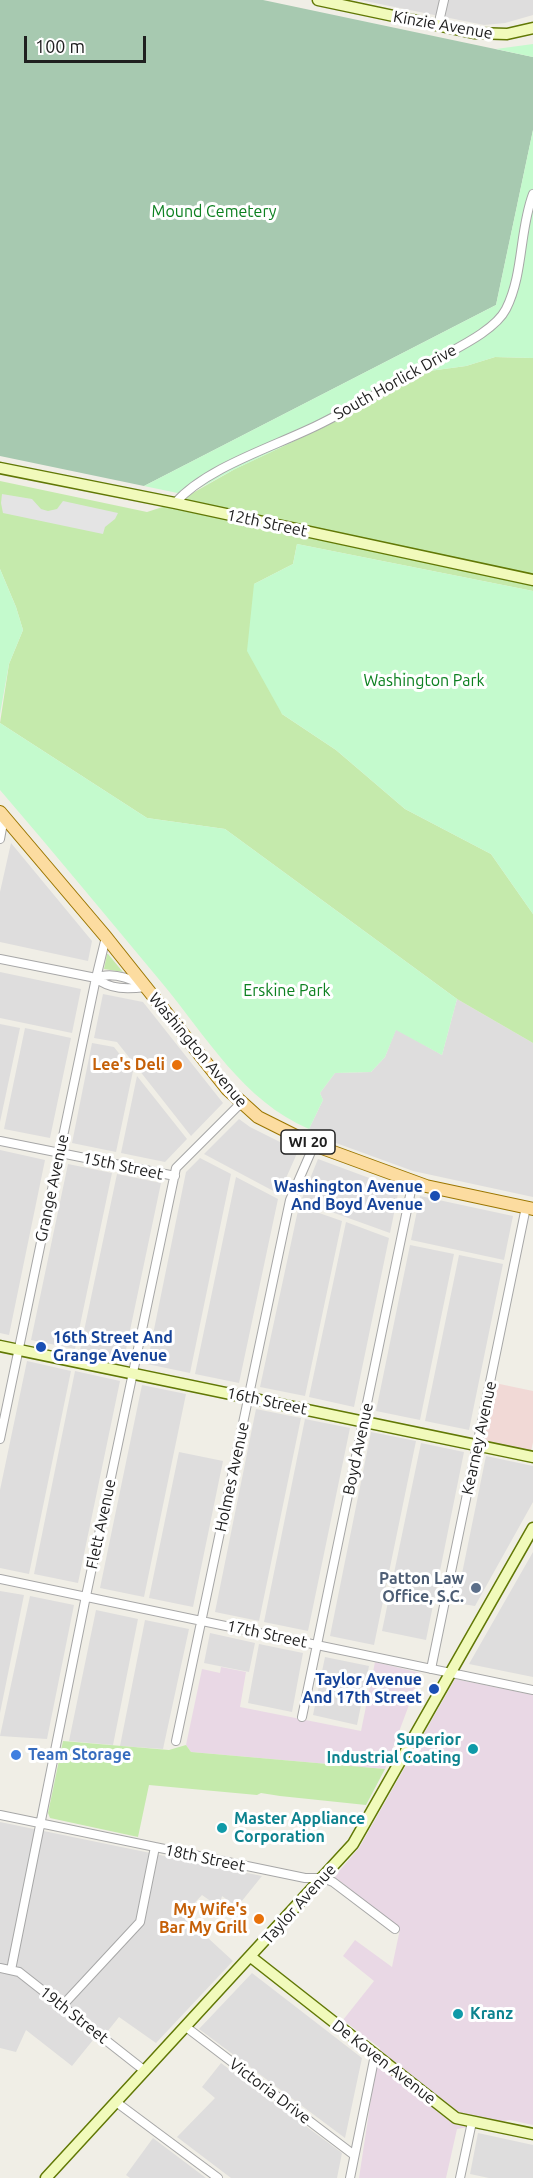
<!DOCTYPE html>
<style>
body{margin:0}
#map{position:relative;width:533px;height:2178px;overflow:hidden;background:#f0eee6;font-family:Ubuntu,sans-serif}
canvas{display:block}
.scale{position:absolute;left:24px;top:36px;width:122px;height:27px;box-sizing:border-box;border:3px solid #202020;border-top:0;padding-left:8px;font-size:18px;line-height:21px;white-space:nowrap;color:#202020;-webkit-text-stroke:4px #fff;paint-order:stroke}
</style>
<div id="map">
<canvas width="533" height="2178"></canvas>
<div class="scale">100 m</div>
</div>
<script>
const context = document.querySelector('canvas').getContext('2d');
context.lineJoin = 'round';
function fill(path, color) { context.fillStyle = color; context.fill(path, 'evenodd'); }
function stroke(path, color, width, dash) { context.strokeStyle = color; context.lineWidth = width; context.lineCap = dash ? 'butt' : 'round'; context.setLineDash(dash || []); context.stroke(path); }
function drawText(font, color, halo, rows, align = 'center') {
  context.font = font + ' Ubuntu,sans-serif'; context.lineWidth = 6; context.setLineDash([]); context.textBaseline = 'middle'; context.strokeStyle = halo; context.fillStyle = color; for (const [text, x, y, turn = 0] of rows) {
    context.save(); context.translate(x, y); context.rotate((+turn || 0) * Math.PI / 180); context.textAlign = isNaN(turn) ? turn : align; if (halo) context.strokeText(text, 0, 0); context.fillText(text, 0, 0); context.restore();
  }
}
const residential = new Path2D(`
 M360,0H533V15L505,23L484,25Z
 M11,843L92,941L88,961L0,942V892Z
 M0,972L81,989L72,1033L0,1018Z
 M103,994L143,1002L223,1103L191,1136L117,1042L94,1038Z
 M457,999L533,1043V1197L413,1171L336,1143L309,1129L323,1100L320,1093L335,1073L371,1072L385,1057L396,1029L442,1055Z
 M0,1024L20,1028L0,1122Z
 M25,1028L71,1038L50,1138L4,1129Z
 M92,1043L114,1047L133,1071L116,1152L72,1143Z
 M137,1076L187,1139L165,1162L121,1153Z
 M239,1119L250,1127L298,1151L279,1194L204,1154Z
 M0,1150L45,1160L9,1335L0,1333Z
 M200,1158L231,1174L190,1373L147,1364L186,1172Z
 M318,1159L399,1189L390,1233L301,1201Z
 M68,1164L112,1173L75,1349L31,1340Z
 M117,1174L161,1183L124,1359L80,1350Z
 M236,1177L278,1199L239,1383L195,1374Z
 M420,1196L513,1216L504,1260L411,1240Z
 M299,1206L342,1221L305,1396L260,1387Z
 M346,1222L389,1238L354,1407L309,1397Z
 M410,1245L454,1254L420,1420L376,1411Z
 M459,1255L503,1264L469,1430L425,1421Z
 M27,1361L71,1371L29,1574L0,1568V1490Z
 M75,1371L120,1381L78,1583L34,1574Z
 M142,1385L186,1394L144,1597L100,1588Z
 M256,1409L301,1418L259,1621L215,1612Z
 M305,1419L350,1428L308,1631L264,1622Z
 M371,1432L416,1441L374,1645L330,1636Z
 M421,1443L464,1452L426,1640L382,1631Z
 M179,1452L223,1461L193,1607L149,1598Z
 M486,1456L533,1466V1502L475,1606L456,1603Z
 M533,1552V1677L469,1664Z
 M0,1591L24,1595L0,1713Z
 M30,1596L74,1605L47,1739L0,1736Z
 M96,1610L138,1619L113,1745L69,1741Z
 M145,1620L189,1629L163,1749L120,1746Z
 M210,1633L255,1643L249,1672L204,1663Z
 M259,1644L303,1653L292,1712L248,1703Z
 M325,1657L369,1666L357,1725L313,1715Z
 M0,1822L262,1876L237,1907L222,1896L219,1907L202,1895L183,1915L233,1961L156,2043L119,2017L107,2032L102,2029L72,2066L26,2030L16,2052L0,2048Z
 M252,1973L362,2058L345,2138L199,2029Z
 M221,2063L342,2153L337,2178H231L177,2137L215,2098L202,2087Z
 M478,2133L533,2145V2178H489L470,2174Z
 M153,2138L206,2178H130L126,2175Z`);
const commercial = new Path2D(`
 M490,1382L533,1391V1442L530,1456L477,1445Z`);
const industrial = new Path2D(`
 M375,1662L421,1673L385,1769L191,1752L186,1745L202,1669L220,1673L221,1667L246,1672L240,1707L361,1731Z
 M455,1679L533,1695V2125L510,2120L457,2129L446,2178H359L374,2079L380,2048L343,2020L374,1981L343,1956L355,1940L392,1967L400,1929L336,1878L335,1876L359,1848Z`);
const grass = new Path2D(`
 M495,357L533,358V591L297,544L293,564L254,584L282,714L336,750L405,809L491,854L533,914V1043L457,999L225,829L147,818L0,723L9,664L23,630L16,607L0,569V481L147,512L175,503L235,469L324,427L429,371L466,366Z
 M107,954H108L123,972L104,969Z
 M63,1741L169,1750L186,1745L191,1752L385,1769L366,1805L280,1796L261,1793L257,1795L149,1785L138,1837L50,1818L48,1813Z`);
const cemetery = new Path2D(`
 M0,0H263L533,57V130L496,305L144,486L0,456Z`);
const park = new Path2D(`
 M533,44V57L496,49Z
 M533,130V358L495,357L466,366L429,371L324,427L235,469L187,495L144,486L496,305Z
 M297,544L533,591V914L491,854L405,809L336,750L282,714L247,651L254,584L293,564Z
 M0,569L16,607L23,630L9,664L0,714Z
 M0,723L147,818L225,829L457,999L442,1055L396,1030L385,1057L371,1072L335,1073L320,1093L323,1100L309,1129C243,1101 206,1036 162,983C108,918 55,854 0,790Z`);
const parking = new Path2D(`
 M2,494L32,499L41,509L48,511L57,509L63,501L118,513L115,519L105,527L103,534L3,513L1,503Z`);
const street = new Path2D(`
 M438,26L444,0
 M175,503C208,466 277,446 322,423C362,403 402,379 441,357C461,346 496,329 506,309C524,273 519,231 533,194
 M0,839L4,817
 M0,959L96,978C110,990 128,989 146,987
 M96,978C111,971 129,978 143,985
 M0,1141L175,1176
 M0,1439L96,978L106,937
 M0,1579L533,1690
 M431,1669L526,1207
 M302,1717L413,1181
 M176,1741L290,1200L314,1145
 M0,1815L305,1878H323L333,1882L395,1929
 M0,1968L19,1972L145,2071
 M11,1970L86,1596L176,1168L241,1103
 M62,2006L140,1922L155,1847
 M186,2027L354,2155
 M116,2102L218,2178
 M350,2178L375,2055
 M460,2178L472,2122`);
const secondary = new Path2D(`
 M318,0L474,33L507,34L533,28
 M0,468L175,503L533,580
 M0,1346L533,1457
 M251,1957L456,2118L533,2134
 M46,2178L353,1844L533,1528`);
const primary = new Path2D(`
 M0,812L106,937L227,1089L258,1117L314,1145L426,1186L533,1209`);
const markers = [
 [177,1065,6,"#e8710a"],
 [435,1196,6,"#1a4fb4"],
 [41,1347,6,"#1a4fb4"],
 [476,1588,6,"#5c6f8a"],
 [434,1689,6,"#1a4fb4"],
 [473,1749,6,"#0f9aa8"],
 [16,1755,6,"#3f7fe0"],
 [222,1828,6,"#0f9aa8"],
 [259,1919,6,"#e8710a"],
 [458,2014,6,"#0f9aa8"]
];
const shields = [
 [308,1142,54]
];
const shieldNames = [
 ["WI 20",308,1142]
];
const streetNames = [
 ["Kinzie Avenue",443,25,10],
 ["South Horlick Drive",395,382,-29],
 ["12th Street",267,523,12],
 ["Washington Avenue",198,1050,50],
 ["15th Street",123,1166,12],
 ["Grange Avenue",52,1188,-78],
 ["16th Street",267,1401,12],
 ["Kearney Avenue",479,1438,-78],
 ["Boyd Avenue",358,1449,-78],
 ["Holmes Avenue",232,1477,-78],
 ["Flett Avenue",101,1524,-78],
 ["17th Street",267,1634,12],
 ["18th Street",205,1858,12],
 ["Taylor Avenue",299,1904,-48],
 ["19th Street",74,2015,38],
 ["De Koven Avenue",384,2062,38],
 ["Victoria Drive",270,2091,37]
];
const parkNames = [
 ["Mound Cemetery",214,212],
 ["Washington Park",424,681],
 ["Erskine Park",287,991]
];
const foodNames = [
 ["Lee's Deli",165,1065],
 ["My Wife's",247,1910],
 ["Bar My Grill",247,1928]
];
const transitNames = [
 ["Washington Avenue",423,1187],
 ["And Boyd Avenue",423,1205],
 ["16th Street And",53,1338,"left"],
 ["Grange Avenue",53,1356,"left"],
 ["Taylor Avenue",422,1680],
 ["And 17th Street",422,1698]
];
const serviceNames = [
 ["Patton Law",464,1579],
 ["Office, S.C.",464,1597]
];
const cultureNames = [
 ["Superior",461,1740,"right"],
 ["Industrial Coating",461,1758,"right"],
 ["Master Appliance",234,1819],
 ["Corporation",234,1837],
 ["Kranz",470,2014]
];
const shopNames = [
 ["Team Storage",28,1755]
];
fill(residential, '#dedddd');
fill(commercial, '#f1d9d6');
fill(industrial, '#e9d8e5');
fill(grass, '#c5eaac');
fill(cemetery, '#a7c9b0');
fill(park, '#c4facd');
fill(parking, '#e4e4e4');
stroke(street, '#a7a7a7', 10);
stroke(secondary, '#617805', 13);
stroke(primary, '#9b7600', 14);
stroke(street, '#fff', 8);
stroke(secondary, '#f1fabb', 10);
stroke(primary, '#fcdca0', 12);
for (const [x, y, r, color] of markers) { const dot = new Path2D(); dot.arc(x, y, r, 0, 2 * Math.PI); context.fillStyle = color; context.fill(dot); stroke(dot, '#fff', 2); }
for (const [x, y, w] of shields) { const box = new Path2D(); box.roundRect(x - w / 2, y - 12, w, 24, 4.5); context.fillStyle = '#fff'; context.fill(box); stroke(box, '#202020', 1.5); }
drawText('bold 15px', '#202020', null, shieldNames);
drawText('16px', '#202020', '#fff', streetNames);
drawText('16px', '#0c8020', '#fff', parkNames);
drawText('bold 16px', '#c56008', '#fff', foodNames, 'right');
drawText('bold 16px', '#164399', '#fff', transitNames, 'right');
drawText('bold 16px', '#4e5e75', '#fff', serviceNames, 'right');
drawText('bold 16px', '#0d838f', '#fff', cultureNames, 'left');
drawText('bold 16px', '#366cbe', '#fff', shopNames, 'left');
</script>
